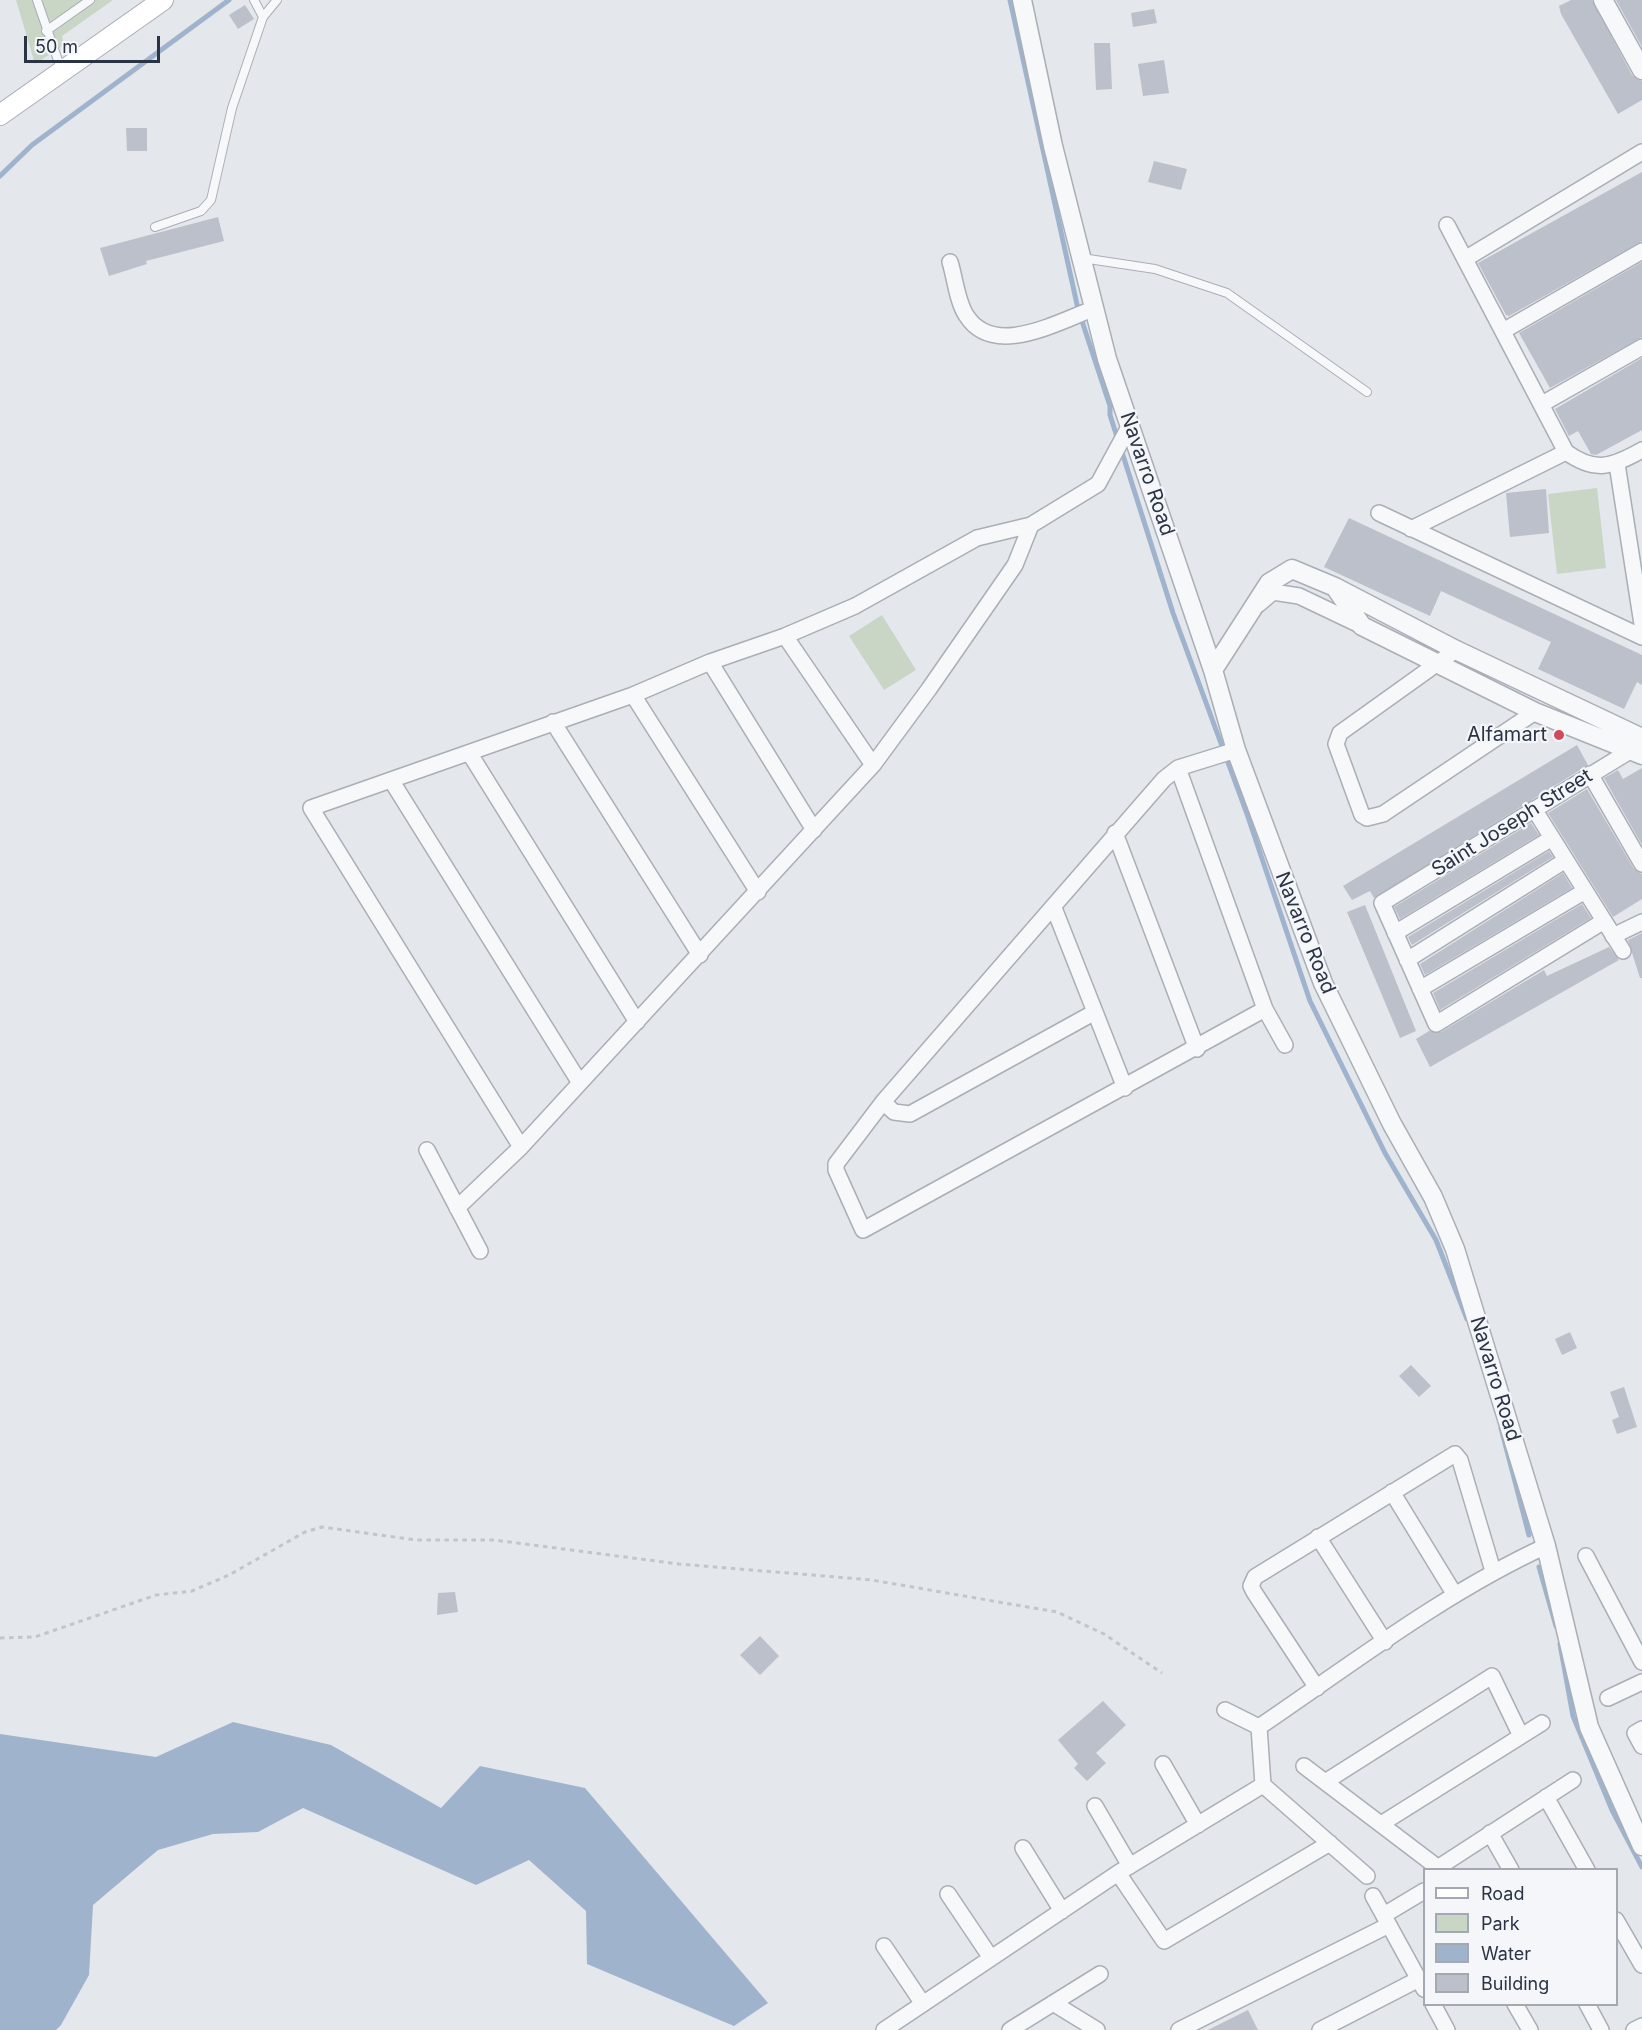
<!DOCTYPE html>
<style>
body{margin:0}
#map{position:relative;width:1642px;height:2030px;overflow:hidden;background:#e4e7ec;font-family:Inter,sans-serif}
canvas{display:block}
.legend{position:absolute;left:1423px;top:1868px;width:195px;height:138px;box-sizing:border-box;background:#f4f6f9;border:2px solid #a4a8b1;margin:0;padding:8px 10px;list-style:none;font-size:18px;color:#2b3445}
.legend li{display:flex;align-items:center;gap:12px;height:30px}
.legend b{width:30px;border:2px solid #a4a8b1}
.scale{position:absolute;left:24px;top:36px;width:136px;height:27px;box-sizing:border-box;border:3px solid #2b3445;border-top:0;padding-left:8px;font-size:18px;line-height:21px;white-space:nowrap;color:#2b3445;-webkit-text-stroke:4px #f4f6f9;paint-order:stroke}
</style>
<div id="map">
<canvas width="1642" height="2030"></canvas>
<ul class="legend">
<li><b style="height:8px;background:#fff"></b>Road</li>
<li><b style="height:16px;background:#c9d6c5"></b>Park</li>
<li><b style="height:16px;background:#9fb4cc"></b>Water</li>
<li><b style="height:16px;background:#bbc0ca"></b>Building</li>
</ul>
<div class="scale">50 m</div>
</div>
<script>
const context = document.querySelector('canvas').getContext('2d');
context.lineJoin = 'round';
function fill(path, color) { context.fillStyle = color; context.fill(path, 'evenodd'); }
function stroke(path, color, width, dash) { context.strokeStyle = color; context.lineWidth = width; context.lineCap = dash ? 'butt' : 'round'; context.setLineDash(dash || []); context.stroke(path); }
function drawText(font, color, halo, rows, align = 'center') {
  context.font = font + ' Inter,sans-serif'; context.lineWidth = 4.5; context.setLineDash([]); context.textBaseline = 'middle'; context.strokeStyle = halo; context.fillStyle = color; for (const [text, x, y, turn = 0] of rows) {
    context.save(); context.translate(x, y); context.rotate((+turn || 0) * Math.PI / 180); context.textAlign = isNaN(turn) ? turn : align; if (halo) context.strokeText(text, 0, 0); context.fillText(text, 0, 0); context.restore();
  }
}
const green = new Path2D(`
 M16,0H113L62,36L64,45L35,64Z
 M1597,488L1606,568L1557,574L1548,494Z
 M882,615L916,670L884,690L849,636Z`);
const water = new Path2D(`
 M233,1722L331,1745L441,1808L480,1766L585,1788L768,2003L734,2026L587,1964L586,1911L529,1860L476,1885L303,1808L258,1832L213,1834L158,1850L93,1905L89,1975L61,2025L56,2030H0V1734L156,1757Z`);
const stream = new Path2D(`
 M1010,0L1078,309L1110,406V415L1118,440
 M0,176L32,145L229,0
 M1121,449L1173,613L1247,814L1310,1001L1385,1153L1436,1240L1467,1319
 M1501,1428L1529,1535
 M1539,1567L1556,1626
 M1560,1644L1573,1716L1612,1810L1642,1867`);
const building = new Path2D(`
 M1571,0H1592L1632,75L1642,81V100L1618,114L1561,14L1559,6Z
 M1616,0H1642V47Z
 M245,5L254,19L238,29L229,15Z
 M1154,9L1157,23L1133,27L1131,13Z
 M1094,43H1110L1112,89L1096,90Z
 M1164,60L1169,93L1143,96L1138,64Z
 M126,128H147V151H127Z
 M1154,161L1187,169L1181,190L1148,182Z
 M1642,172V241L1509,316L1506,315L1478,263Z
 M218,217L224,241L146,261L147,264L109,276L100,248Z
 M1642,262V337L1550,388L1519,333Z
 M1642,358V430L1596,455L1591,454L1578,431L1569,436L1555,409Z
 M1546,489L1549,533L1510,537L1506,493Z
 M1349,518L1642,655V685L1637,682L1624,709L1538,669L1551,642L1441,591L1430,616L1324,567Z
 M1577,745L1588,765L1374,898L1370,891L1352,900L1343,886Z
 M1642,768V845L1604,778L1618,770L1623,779Z
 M1587,789L1634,869L1642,874V899L1613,917L1548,813Z
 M1531,823L1539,835L1400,919L1394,907Z
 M1549,851L1553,857L1412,945L1408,937Z
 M1563,873L1572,888L1425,975L1420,964Z
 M1582,904L1591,918L1440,1010L1433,993Z
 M1365,905L1416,1031L1400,1038L1347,912Z
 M1642,933V978H1640L1628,940Z
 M1609,947L1619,960L1430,1067L1416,1039L1429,1031L1441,1032L1544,970L1547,976Z
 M1570,1332L1577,1348L1562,1355L1555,1339Z
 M1411,1365L1431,1386L1419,1397L1399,1376Z
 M1624,1387L1637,1427L1617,1434L1612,1420L1619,1417L1610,1392Z
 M455,1592L458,1612L437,1615L438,1593Z
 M760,1636L779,1656L760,1675L740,1655Z
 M1103,1701L1126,1725L1096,1753L1106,1763L1087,1781L1074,1768L1078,1764L1058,1740Z
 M1248,2010L1258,2030H1208Z`);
const path = new Path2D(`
 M0,1638L35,1637L156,1595L192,1591L229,1575L305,1532L322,1527L416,1540H494L679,1564L872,1580L1016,1605L1057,1612L1104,1634L1162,1673`);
const service = new Path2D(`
 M37,0L61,69
 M263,17L277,0
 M46,31L90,0
 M155,227L201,211L211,200L232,108L263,17L254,0
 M1082,258L1155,269L1227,293L1367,392`);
const minor = new Path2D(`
 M1447,225L1566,452C1595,473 1612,467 1642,450
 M1465,259L1642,152
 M950,262C955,278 957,301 966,315C993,359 1057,322 1093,309
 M1503,331L1642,251
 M1542,404L1642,347
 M1617,464L1642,624
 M1379,513L1642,637
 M1411,529L1566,452
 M1259,604L1273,592L1299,596L1362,626
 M785,636L873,765
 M1456,650L1340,733L1336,744L1362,815L1367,818L1383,814L1535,712
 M710,662L814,830
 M633,695L758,892
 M553,722L700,955
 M1236,750L1178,768L1164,779L883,1102L836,1164V1170L863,1230L1265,1009
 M470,754L637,1022
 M1178,768L1265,1009L1285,1045
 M1590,774L1642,864
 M391,780L580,1083
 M1534,809L1623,951
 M1115,833L1197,1049
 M1054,908L1125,1088
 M1604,921L1436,1024L1382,903L1638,746
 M1395,933L1552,838
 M1613,936L1642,922
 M1407,960L1566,860
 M1420,989L1585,891
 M883,1102L894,1112L910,1114L1095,1012
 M521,1147L311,808L633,695L710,662L785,636L855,606L977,538L1031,525L1098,484L1130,425
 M427,1150L480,1251
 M457,1208L521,1147L873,765L929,689L1015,565L1031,525
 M1392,1492L1455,1595
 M1318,1537L1385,1642
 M1586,1556L1642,1662
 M1317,1688L1254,1592L1251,1586L1255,1577L1455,1454L1460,1460L1493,1571
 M1608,1698L1642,1682
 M1225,1710L1259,1727
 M1642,1729L1635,1733L1642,1746
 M1163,1764L1198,1825
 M1304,1766L1441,1870
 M1325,1782L1492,1676L1521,1736
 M1263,1785L1367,1876
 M1546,1797L1587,1870
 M1095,1806L1130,1866
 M1381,1824L1542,1723
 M1490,1833L1511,1870
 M1023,1848L1062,1911
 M1439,1867L1573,1780
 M1118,1873L1164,1941L1330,1843
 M948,1894L991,1958
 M1373,1896L1424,1989
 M1384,1915L1424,1891
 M1616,1920L1642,1965
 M884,1946L923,2004
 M1053,2003L1097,2030
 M1433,2004L1447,2030
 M1515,2004L1530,2030
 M1587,2004L1601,2030
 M884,2030L1118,1873L1263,1785L1259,1727C1352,1664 1444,1593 1546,1546
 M1010,2030L1100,1974
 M1179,2030L1389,1925
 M1320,2030L1419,1979
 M1634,2030L1642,2026`);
const tertiary = new Path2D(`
 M1022,0L1053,146L1107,359L1213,670L1236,750L1323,983L1392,1124L1433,1197L1455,1249L1546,1546L1589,1727L1642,1846
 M1603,0L1642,70
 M1337,590L1362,626L1535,712L1642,755
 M1213,670L1269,583L1292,569L1335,587L1456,650L1642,738`);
const secondary = new Path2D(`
 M0,115L163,0`);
const markers = [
 [1559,735,6,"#d1495b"]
];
const streetNames = [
 ["Navarro Road",1147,474,71],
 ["Saint Joseph Street",1512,823,-32],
 ["Navarro Road",1305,933,68],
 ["Navarro Road",1495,1379,73]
];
const poiNames = [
 ["Alfamart",1547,735]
];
fill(green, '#c9d6c5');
fill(water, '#9fb4cc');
stroke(stream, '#9fb4cc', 5);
fill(building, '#bbc0ca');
stroke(service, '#a9aeb7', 10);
stroke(minor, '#a9aeb7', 18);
stroke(tertiary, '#a9aeb7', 21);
stroke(secondary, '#a9aeb7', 22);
stroke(path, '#c2c5cb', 3, [4.5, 4.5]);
stroke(service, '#f7f8fa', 8);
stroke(minor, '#f7f8fa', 15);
stroke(tertiary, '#f7f8fa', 18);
stroke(secondary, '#fff', 20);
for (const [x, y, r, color] of markers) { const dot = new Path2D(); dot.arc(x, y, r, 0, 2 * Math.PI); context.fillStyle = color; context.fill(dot); stroke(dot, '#f4f6f9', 2); }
drawText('20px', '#2b3445', '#f4f6f9', streetNames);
drawText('20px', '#2b3445', '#f4f6f9', poiNames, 'right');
</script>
